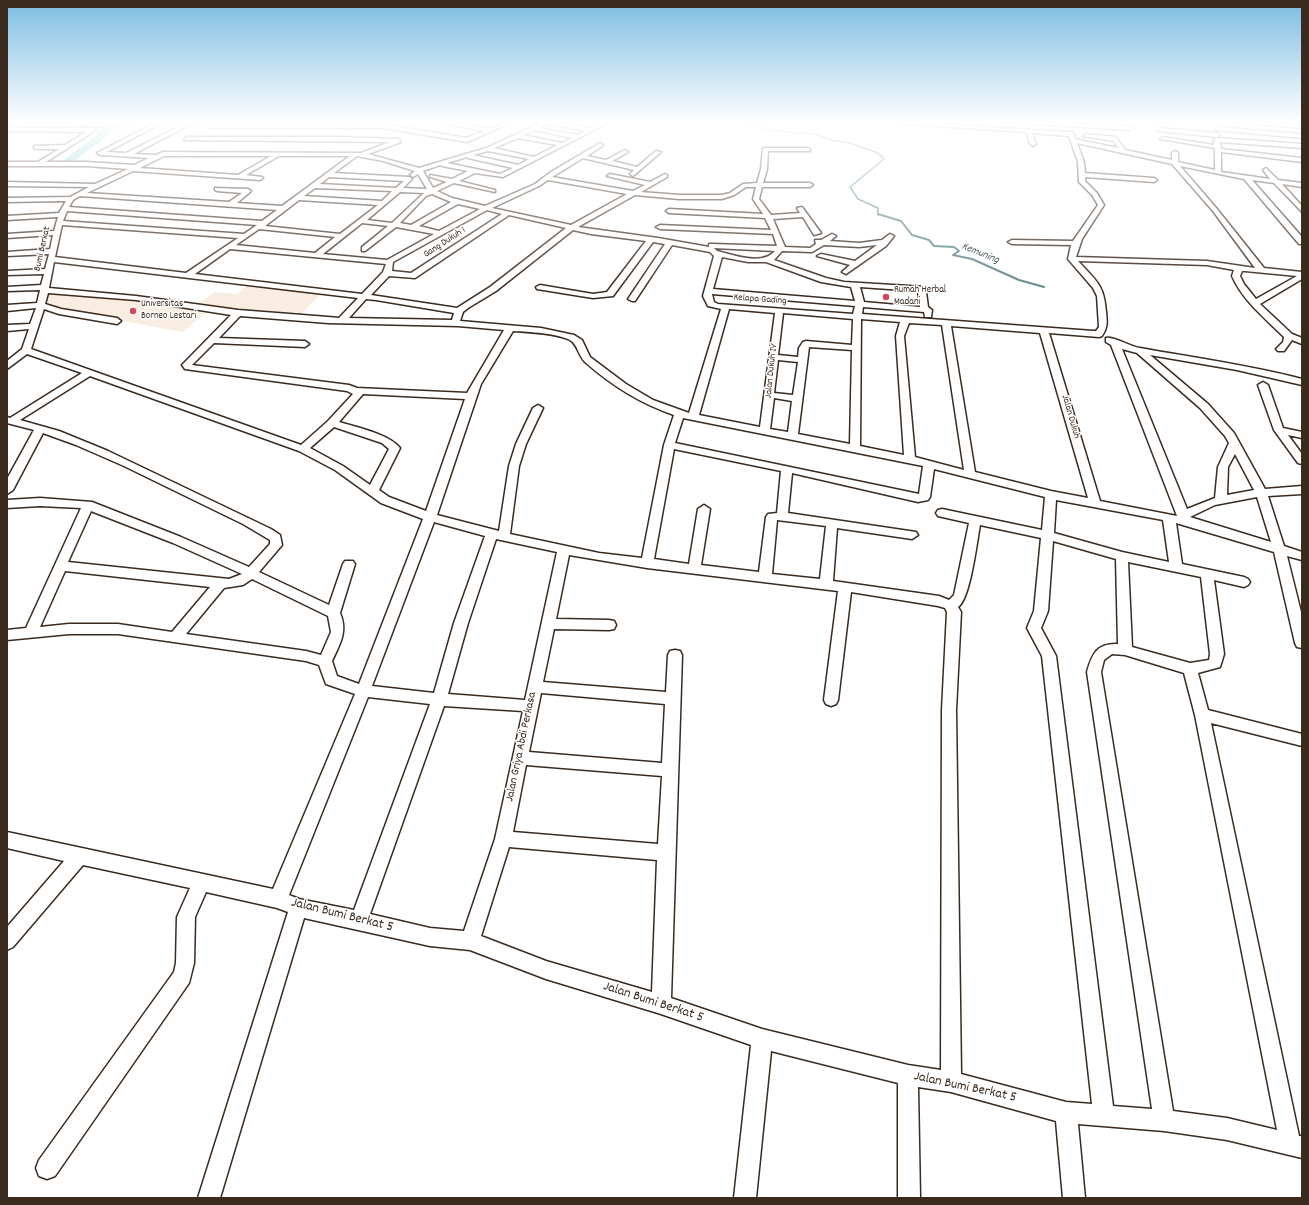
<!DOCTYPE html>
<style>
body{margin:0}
#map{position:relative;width:1309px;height:1205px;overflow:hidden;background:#fff;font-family:Dekko,sans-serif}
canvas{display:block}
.frame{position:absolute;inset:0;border:8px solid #3b2a1e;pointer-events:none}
</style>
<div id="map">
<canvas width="1309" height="1205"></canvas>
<div class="frame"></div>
</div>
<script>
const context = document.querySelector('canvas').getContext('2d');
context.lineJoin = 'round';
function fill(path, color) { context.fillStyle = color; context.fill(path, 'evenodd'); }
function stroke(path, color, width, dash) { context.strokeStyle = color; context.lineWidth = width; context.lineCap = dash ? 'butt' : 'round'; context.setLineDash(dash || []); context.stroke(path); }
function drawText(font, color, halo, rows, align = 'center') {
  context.font = font + ' Dekko,sans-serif'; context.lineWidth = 3; context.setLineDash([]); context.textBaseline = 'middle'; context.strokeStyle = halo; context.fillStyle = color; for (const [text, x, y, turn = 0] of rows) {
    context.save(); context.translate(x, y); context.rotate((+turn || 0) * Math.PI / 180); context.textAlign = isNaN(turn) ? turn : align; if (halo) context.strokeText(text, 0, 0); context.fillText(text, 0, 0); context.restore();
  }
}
const built = new Path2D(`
 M248,285L322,293L300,315L244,311L196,305L215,292L237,294Z
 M47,292L133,300L205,313L183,332L62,310L44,304Z`);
const streamFar1 = new Path2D(`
 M738,122L776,131L814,134L831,140L850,143L878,153L884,159L850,187L858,199L878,208V215`);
const stream = new Path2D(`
 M878,214L901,221L912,235L929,240L934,246L954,247L959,251L953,255L972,259L1019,280L1044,287`);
const river = new Path2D(`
 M122,122H136L134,124L110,131L105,138L70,164L66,165L61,162L98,134L103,127Z`);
const minor = new Path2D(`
 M20,122L24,123L16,128H93L96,130L46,162H86L134,165L149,158L100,155L97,153L157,122H164L107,152L126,153L188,122H195L134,154L156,155L163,152L361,153L390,142L184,140L186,137H336L399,139L401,142L368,154L419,168L486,148L543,122H555L591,128L603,122H610L503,177L475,173L459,181L495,190V192L454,183L437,191L452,198L485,206L535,184L551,172L600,143L603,145L602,146L587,156L606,160L625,150L628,152L627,153L612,161L637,167L656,151L661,152L633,176L630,174L634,170L583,158L552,177L633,191L645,185L607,176L610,174L650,182L665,174L667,175V177L641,192L679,195H722L730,193L743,184L757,183L761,169L763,148H808L810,149V151H768L767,169L763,183H810L813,185L810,187H762L759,199L771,215L800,213L797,208L802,207L821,233L814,235L803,217L773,219L785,247L810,248L816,244L815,240H821L832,234L836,236L830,241L859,243L882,240L890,234L894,236L886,246L846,274L842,272L850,265L817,256L821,254L855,261L877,245L859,247L824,245L812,252L782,251L774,260L826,278L844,282L925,287L929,289L926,292L928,307L932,310L931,317H925L924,312L863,307L862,314L1093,331H1096L1099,327L1097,296L1093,288L1068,259L1071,245L1012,244L1008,242L1012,240L1073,241L1098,205L1092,195L1079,182L1078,162L1069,136L1032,133L1036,144L1033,146L1030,144L1026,132L904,124L901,122L1071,132L1074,134L1075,139L1118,148L1114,141L1083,136L1086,134L1116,137L1125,150L1172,160V153L1175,151L1178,153V162L1215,170V148L1160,139L1163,137L1214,145V140L1217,138L1302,144V148L1220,142L1221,149L1302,158V162L1221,152V172L1270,179L1263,170L1266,168L1278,180L1302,183V187L1282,184L1302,206V212L1274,183L1252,180L1302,237V244H1299L1244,179L1180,166L1217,209L1264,268L1302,272V279L1260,304L1292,334L1302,338V344L1292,340L1284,351H1278L1276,349L1283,342L1284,337C1265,318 1243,301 1232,276L1234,270L1207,265L1078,261C1096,281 1104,284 1106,312C1107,322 1108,327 1102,336L1099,337L1049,333L1100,501L1177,516L1111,345L1106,342V338C1113,336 1131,347 1140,348C1195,358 1249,365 1302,379V385L1237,370L1150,355L1208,404L1234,433L1265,489L1302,486V494L1268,496L1284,546L1302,552V560L1287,556L1302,616V648L1297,647L1295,643L1274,552L1176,523L1182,564L1244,577L1248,579L1250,582L1248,585L1244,587L1214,580L1224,654L1220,667L1198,673L1208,710L1302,734V746L1211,723L1299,1136H1302V1158L1227,1140L1164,1131L1078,1124L1085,1198H1063L1056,1121L951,1092L918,1087L920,1198H898V1083L771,1051L756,1198H734L751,1045L661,1014L546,979L470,950L430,946L304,918L220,1198H198L288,912L277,908L206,892L195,917L194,963L189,983L55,1176L47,1179L39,1176L36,1168L39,1160L174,972L176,963L177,917L190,888L83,865L13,947L7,950V927L64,861L7,848V832L273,889L355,694L326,684L319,665L306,661L118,634H69L7,640V630L26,628L81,508L40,506L7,508V500L40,498L92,502L181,537L249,567L270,544V540L243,524L124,466L76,445L43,433L13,490L7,494V479L34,430L7,423V417L10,418L82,373L27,354L7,369V361L22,349L29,329L7,331V325L30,324L36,308L7,311V305L37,303L40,290L7,291V287L41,285L44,274L7,275V271L45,269L49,254L7,256V252L50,249L53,235L7,238V234L54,231L58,217L7,220V216L59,213L66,201L7,202V198L70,197L89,187L7,186V182L95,184L128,169L86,166H7V162H38L59,149H36L34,148V146L65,145L86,132L7,131V129ZM548,124L586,131L577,135L539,128ZM534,130L572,138L562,143L523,135ZM518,138L557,145L534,157L494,148ZM1077,143L1172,164L1213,211L1255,268L1207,261L1076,257L1082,239L1104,205L1097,193L1085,181V177L1154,182L1157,180L1154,178L1085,173L1084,162ZM488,151L529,159L518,165L473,155ZM164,156H271L238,175L140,168ZM279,156H350L282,206L237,203L250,192L251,191L248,189L215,188V190L217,191L242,193L229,202L87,193L133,171L260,180L263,178L262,177L246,175ZM357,156L383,161L415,171L410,175L413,177L418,174L427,189L403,188L412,179L409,177L334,173ZM467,157L468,158L513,168L500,174L447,163ZM440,165L442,166L468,171L452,179L430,175V177L447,182L433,188L423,171ZM329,177L404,181L396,188L320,184ZM548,180L627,194L571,225L492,208L539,186ZM746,187H756L753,199L763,214L669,209L666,211L669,213L765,218L771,230L660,225L656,227L660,229L773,234L777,246L712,244H709V247L658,238L578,227L635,195L679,199H722L734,195ZM315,188L392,191L382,201L304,196ZM400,192L424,193L392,223L367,220ZM432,194L451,202L411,225L400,223L426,196ZM80,196L277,210L262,221L69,207L73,200ZM299,200L378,205L340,234L265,226ZM458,204L480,209L439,231L419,226ZM487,210L502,214L411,273L392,271L393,262ZM67,211L257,225L244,234L63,221ZM509,215L566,228L490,287L457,308L371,295L389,276L415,278ZM362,223L388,226L362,247V251H365L396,227L434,234L387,260L323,254ZM62,225L238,238L186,273L55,257ZM259,229L335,237L315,253L236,245ZM573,230L591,234L646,241L607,292L593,294L540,285L536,287L537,289L593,298L613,296L653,242L665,244L628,299L632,301H635L672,245L710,252L714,256L703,296L708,306L721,309L689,413L653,400L626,384L590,357L582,340L574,335L541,328L460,321L463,312L468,308L496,291ZM714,248L775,251C762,266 734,255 717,251ZM230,249L386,264L383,272L362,294L195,274ZM722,257L748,262H766L821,282L851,287L855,301L713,289ZM54,262L358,298L339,318L328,317L238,310L136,296L49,288ZM1242,271H1245L1297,276L1256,299L1244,284L1240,276ZM860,287L918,291L920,307L864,302ZM48,293L136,300L231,315L184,363L182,365L185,369L347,391L353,394L328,421L301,445L31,349L44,309L59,314L117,324L121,321L117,318L61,309L45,304ZM712,294L855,306L853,314L718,304L714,302ZM366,299L376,300L454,313L452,320L349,318ZM729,309L775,313L760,427L699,415ZM783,313L853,319L852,345L806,341L803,342L799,348L798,357L778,355ZM240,316L328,323L458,326L504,330L467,393L357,388L349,385L192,365L214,343L305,347L309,344L305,341L219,338ZM861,319L900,322L896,336L904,455L860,446ZM909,323L942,325L964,470L915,457L904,336ZM951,326L1040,333L1088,498L1051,491L975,472ZM513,331C529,332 556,333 570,340C578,345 578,355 585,362C611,385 641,404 674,415L664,445L642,558L599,553L510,534L519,466L526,444L543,408L538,405L533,408L516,444L509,466L499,531L437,515L481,384ZM809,347L852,350L850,444L798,434ZM1122,349L1137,353L1200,408L1225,436L1229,443L1218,467L1215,498L1187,509ZM778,360L798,362L793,395L774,393ZM90,376L299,451L335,470L381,503L423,519L359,684L337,676L332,661C340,644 348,631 340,613L355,564L353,561H345L343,564L329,605L259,572L282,545L280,535L271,529L108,451L59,431L20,420ZM363,394L465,399L426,511L389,497L379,490L400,448C389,434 356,427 339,422ZM774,398L792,401L788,432L770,429ZM683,418L923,466L919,494L675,443ZM334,427L382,443L389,449L370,485L343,466L310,448ZM674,449L781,471L777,513L768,514L766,517L759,572L701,565L710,509L704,505L698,509L689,564L654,559ZM1235,454L1254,490L1227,495L1228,467ZM934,469L1045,497L1042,530L942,509L938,510L936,513L938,516L969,523L954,595L949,600L939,596L833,581L837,528L912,539L918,535L916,532L788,513L792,473L918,502L928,500L930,497ZM1257,497L1271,542L1190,517L1215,505ZM1056,500L1163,520L1169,562L1122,552L1054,533ZM91,511L173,543L242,574L229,579L68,562ZM777,520L826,526L820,579L772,574ZM434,522L485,536L454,623L434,693L372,686ZM980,525L1041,538L1034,611L1027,628L1042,656L1092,1104L1066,1102L961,1074L956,710L961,612L958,607C970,600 977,541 980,525ZM496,539L557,552L525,700L448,694L468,623ZM1053,541L1116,559L1118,644C1097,643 1092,654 1087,672L1152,1109L1113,1106L1056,656L1041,628L1048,611ZM569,555L647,568L838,591L824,700L826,704L831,706L836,704L838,700L851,592L938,606L945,608L947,612L942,710L941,1070L908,1065L762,1029L671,998L682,655L680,651L675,650L670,651L668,655L666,692L543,682L554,629L609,630L614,629L616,625L614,621L609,620L556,619ZM1128,562L1201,577L1210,654L1209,660L1190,663L1132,647ZM65,571L210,587L172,632L118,624H69L40,627ZM252,579L328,616L331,632L321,655L306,651L186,634L224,588L243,585ZM1112,654L1125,655L1184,673L1195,715L1277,1130L1227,1118L1173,1111L1101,672L1104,660ZM541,693L665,704L662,763L529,752ZM368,697L430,704L354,910L299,899L289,895ZM444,706L523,711L495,839L464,931L430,928L370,914ZM526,765L662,776L658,844L513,832ZM509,847L657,860L652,992L546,961L481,936Z
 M79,122L101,123L104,125L101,127L80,125L77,123Z
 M437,122C454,120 471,127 488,128C497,128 504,121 513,122L467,142L383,128H211L208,126L211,124H383L466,138L484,131Z
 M1030,122L1130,126L1133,128L1130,130L1033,124Z
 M1251,122L1302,124V128L1254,124Z
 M1217,127L1302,134V138L1215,130Z
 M1160,128L1217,133L1220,135L1217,137L1158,131Z
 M1263,382L1268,385L1283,428L1302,432V438L1288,435L1302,454V464L1298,463L1274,430L1258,385Z`);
const markers = [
 [886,297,4,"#d1495b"],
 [133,311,4,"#d1495b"]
];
const farStreetnames = [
 ["Gang Dukuh 1",445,243,-33],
 ["Bumi Berkat",43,249,-77],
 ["Kelapa Gading",760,300,4],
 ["Jalan Dukuh IV",772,371,-84],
 ["Jalan Dukuh",1070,417,74]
];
const farPoinames = [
 ["Rumah Herbal",894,291],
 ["Madani",894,303],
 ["Universitas",141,305],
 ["Borneo Lestari",141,317]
];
const farWaternames = [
 ["Kemuning",980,254,22]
];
const streetNames = [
 ["Jalan Griya Abdi Perkasa",522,747,-78]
];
const nearStreetnames = [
 ["Jalan Bumi Berkat 5",342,916,14],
 ["Jalan Bumi Berkat 5",653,1003,18],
 ["Jalan Bumi Berkat 5",965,1088,12]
];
fill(built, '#f9ede1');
stroke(streamFar1, '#61898e', 1.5);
stroke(stream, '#61898e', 2);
fill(river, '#7ac8d8');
stroke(minor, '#3b2a1e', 3);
fill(minor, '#fff');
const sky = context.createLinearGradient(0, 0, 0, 290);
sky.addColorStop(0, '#7cbce2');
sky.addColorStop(0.42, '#fff');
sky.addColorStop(1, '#ffffff00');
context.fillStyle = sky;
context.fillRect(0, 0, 1309, 290);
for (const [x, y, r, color] of markers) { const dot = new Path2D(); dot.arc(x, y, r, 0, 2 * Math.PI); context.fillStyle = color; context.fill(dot); stroke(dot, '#fff', 1.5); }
drawText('10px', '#3b2a1e', '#fff', farStreetnames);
drawText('10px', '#3b2a1e', '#fff', farPoinames, 'left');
drawText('italic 11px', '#51615f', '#fff', farWaternames);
drawText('12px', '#3b2a1e', '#fff', streetNames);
drawText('14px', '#3b2a1e', '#fff', nearStreetnames);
</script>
